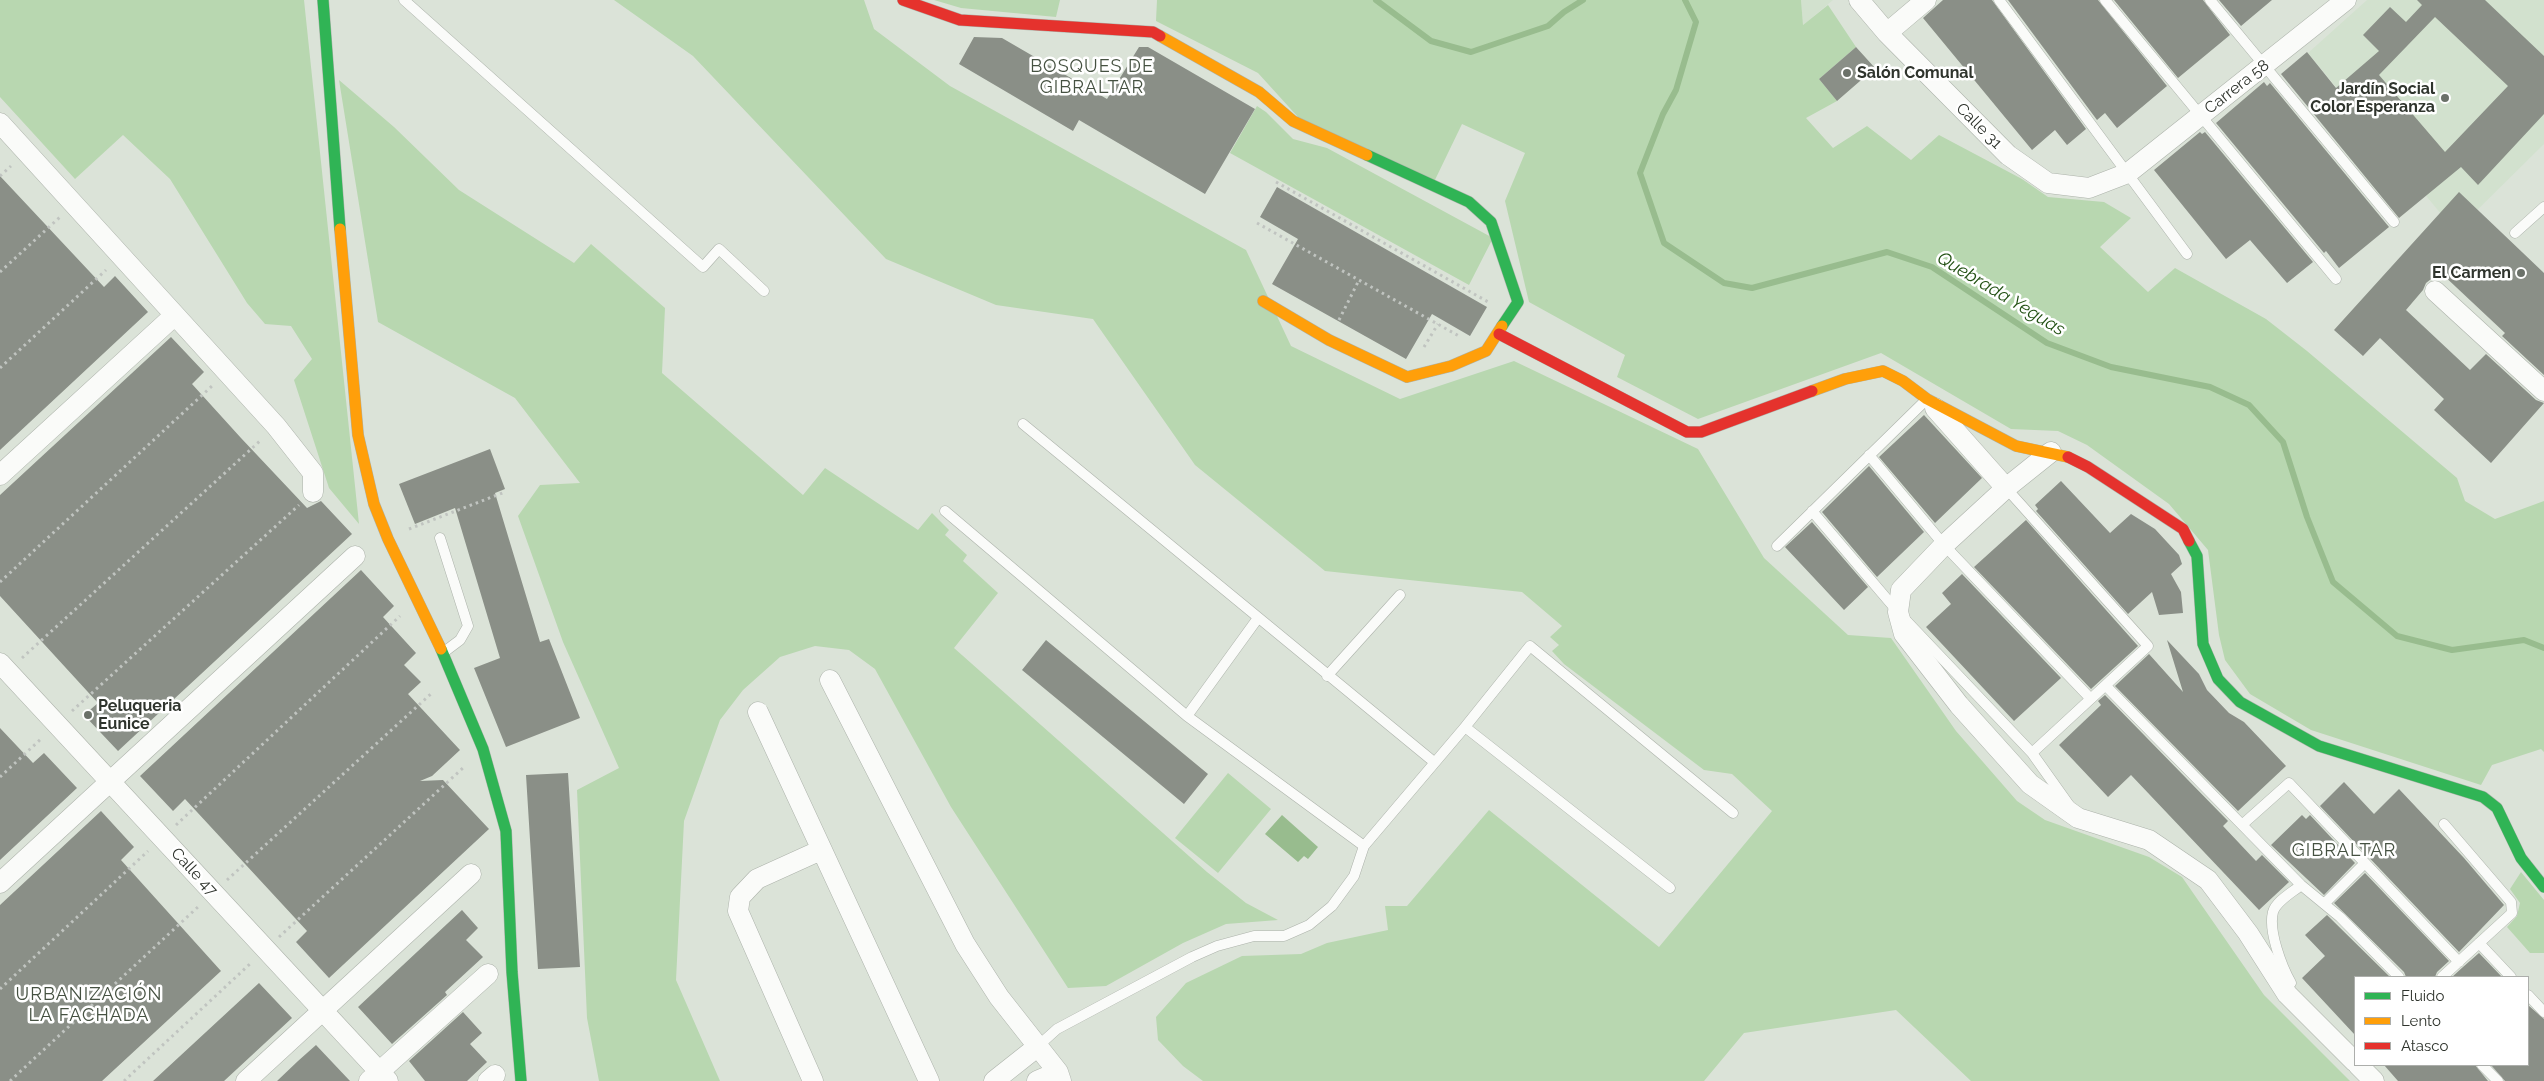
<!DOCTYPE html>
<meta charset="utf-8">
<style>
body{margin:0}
#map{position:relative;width:2544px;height:1081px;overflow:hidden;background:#dbe3d8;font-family:Raleway,sans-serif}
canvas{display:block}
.legend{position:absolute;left:2354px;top:976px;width:175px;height:90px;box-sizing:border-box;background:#fff;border:1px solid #acaeab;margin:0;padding:6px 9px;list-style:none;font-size:15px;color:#2f342d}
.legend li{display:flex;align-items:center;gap:10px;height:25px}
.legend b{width:25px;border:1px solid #acaeab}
</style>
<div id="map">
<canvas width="2544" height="1081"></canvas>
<ul class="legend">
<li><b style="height:6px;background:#30b455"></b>Fluido</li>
<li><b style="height:6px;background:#ff9f0a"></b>Lento</li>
<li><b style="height:6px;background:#e5322d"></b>Atasco</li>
</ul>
</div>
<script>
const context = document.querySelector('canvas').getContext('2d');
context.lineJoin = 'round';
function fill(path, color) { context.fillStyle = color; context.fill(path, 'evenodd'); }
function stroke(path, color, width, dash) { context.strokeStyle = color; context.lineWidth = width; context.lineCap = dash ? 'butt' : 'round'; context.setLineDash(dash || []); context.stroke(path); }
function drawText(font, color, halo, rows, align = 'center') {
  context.font = font + ' Raleway,sans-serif'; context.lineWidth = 5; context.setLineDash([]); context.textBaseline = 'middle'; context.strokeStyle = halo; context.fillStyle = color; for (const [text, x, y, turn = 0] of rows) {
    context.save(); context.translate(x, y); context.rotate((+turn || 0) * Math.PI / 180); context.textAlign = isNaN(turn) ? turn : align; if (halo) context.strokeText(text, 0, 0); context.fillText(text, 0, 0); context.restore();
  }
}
const built = new Path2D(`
 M1801,0H1833L1803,25Z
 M2367,0H2544V144L2459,228L2451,226L2308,53Z`);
const green = new Path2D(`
 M0,0H304L359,524L329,488L294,380L312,359L291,326L265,324L247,303L170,179L123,135L75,179L0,97Z
 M614,0H864L874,29L950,86L1246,250L1291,346L1400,399L1514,361L1698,449L1764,558L1848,635L1891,638L1956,731L2017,801L2045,820L2149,857L2182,877L2264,995L2350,1081H1971L1896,1010L1744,1033L1704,1081H1203L1183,1066L1158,1040L1156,1017L1186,983L1242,956L1301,954L1327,943L1388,930L1385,906H1407L1489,810L1659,947L1772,811L1732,774L1704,770L1564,664L1552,651L1559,645L1550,637L1562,626L1522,592L1325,571L1195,465L1093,319L996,305L886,259L693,56Z
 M934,0H1060L1056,17L961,8Z
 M1157,0H1801L1803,25L1828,5L1856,47L1819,79L1837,101L1806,118L1833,148L1867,126L1911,160L1939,135L2022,179L2048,197L2104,202L2131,218L2100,247L2148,292L2175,268L2266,319L2307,351L2457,478L2465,501L2495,519L2544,501V752L2541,749L2492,765L2481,785L2311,730L2250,694L2225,660L2219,635L2208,550L2169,504L2087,445L2058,431L2011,429L1881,353L1698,419L1617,377L1625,355L1529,302L1505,201L1525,153L1462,124L1433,184L1298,117L1258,73L1156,21Z
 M339,80L394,127L459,190L574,263L591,244L665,308L662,373L803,495L825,468L918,530L932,513L949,530L945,535L967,555L963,561L998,593L954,648L1207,872L1246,903L1278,920L1226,924L1183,943L1106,986L1068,988L951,807L875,669L849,650L815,646L780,657L743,690L720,720L684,821L676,980L720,1081H599L587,1018L577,790L619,768L563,642L518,516L540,485L580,483L515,398L378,322Z
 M1257,106L1266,112L1293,139L1327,148L1493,238L1469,285L1230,153Z
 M1228,773L1271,809L1218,873L1175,838Z
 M2521,872L2544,900V953H2530L2507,927L2517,916L2520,903L2510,889Z`);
const water = new Path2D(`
 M1282,815L1318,847L1308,859L1304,856L1298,862L1265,834Z`);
const stream = new Path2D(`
 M1376,0L1431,41L1471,52L1548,26L1564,12L1583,0
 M1685,0L1696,22L1676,90L1663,114L1640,173L1664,243L1724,283L1752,288L1887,252L1932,267L2047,343L2111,367L2210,387L2249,405L2283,442L2307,517L2333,582L2397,636L2452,650L2524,640L2544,648`);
const building = new Path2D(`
 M1943,0H1992L2086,129L2067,145L2055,130L2032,150L1923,18Z
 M2008,0H2098L2167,86L2117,128L2105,113L2097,120Z
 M2114,0H2203L2230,35L2178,78Z
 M2219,0H2272L2241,26Z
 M2417,0H2485L2544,56V114L2478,185L2461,167L2399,218L2281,74L2307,52L2336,88L2379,51L2363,35L2390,7L2406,22L2422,5ZM2435,17L2508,86L2445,152L2379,75Z
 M974,37L1002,38L1107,99L1139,47H1148L1255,109L1205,194L1079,120L1073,131L959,64Z
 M1856,47L1875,68L1837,101L1819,79Z
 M2264,82L2267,86L2270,83L2389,227L2339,268L2326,251L2324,253L2216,123Z
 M2200,132L2202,134L2205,132L2313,262L2287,283L2250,240L2226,259L2154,170Z
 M0,176L104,287L115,276L148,312L0,450Z
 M1277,187L1487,307L1470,336L1432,314L1406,359L1272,284L1298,239L1260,217Z
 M2459,192L2544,273V375L2502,336L2505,333L2440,272L2426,283L2423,290L2406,310L2470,370L2486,354L2536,400L2544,403L2491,463L2434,410L2444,399L2380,338L2363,356L2334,330Z
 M171,337L204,372L192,384L241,438L307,508L321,501L352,534L118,751L84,715L98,703L0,596V495Z
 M1924,415L1982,478L1935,523L1879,457Z
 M490,449L505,489L495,493L540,642L549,639L580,718L506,747L474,668L500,658L455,508L415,524L399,484Z
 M1869,466L1924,532L1877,577L1822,512Z
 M2061,481L2110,533L2131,514L2155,529L2179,555L2182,564L2171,574L2181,592L2183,613L2159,615L2152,592L2128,614L2036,511L2038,509L2035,505Z
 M2026,520L2138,646L2091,689L1974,567Z
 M1812,522L1868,587L1844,610L1785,547Z
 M361,570L394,606L383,617L416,653L404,665L421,682L408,694L460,750L432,776L420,781L443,780L489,829L329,978L296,942L307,931L185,799L173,811L140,776Z
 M1962,574L2061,678L2014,721L1926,627L1951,604L1942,593Z
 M1046,640L1208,774L1184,804L1022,670Z
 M2167,640L2199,674L2207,690L2229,713L2244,722L2286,766L2238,811L2115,686L2149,654L2183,692Z
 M2105,695L2228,821L2223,826L2256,861L2262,855L2289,882L2259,910L2131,775L2108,797L2059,745L2101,705L2098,701Z
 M0,728L33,763L44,753L77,788L0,860Z
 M568,773L580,967L538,969L526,775Z
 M2344,782L2374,814L2399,789L2464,858L2504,905L2459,952L2320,806Z
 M101,811L134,847L121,860L221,971L102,1081H0V905Z
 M2302,815L2306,819L2310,815L2355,863L2324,895L2271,845Z
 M2365,873L2449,961L2437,972L2435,977H2406L2404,972L2334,903Z
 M462,910L478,928L466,940L483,957L445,992L447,995L392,1044L358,1007Z
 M2327,915L2390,977H2355V1035L2302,978L2325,956L2305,935Z
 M2479,953L2502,977H2452L2463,967Z
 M259,983L292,1018L237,1069L224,1081H153Z
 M2528,1005L2544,1019V1081H2505L2491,1065H2528Z
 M463,1012L482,1033L470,1044L487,1062L467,1081H425L409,1061Z
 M316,1045L350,1081H277L298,1061Z
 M2384,1065H2475L2488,1081H2398Z`);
const path = new Path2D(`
 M0,176L11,166
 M1276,182L1490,303
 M1257,223L1459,336
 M0,272L60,217
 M1339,320L1359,280
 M1424,347L1438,324
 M0,368L106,270
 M409,529L505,492
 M0,582L212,386
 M22,658L261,440
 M72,711L299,505
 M0,777L42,738
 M176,825L400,616
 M227,880L433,692
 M279,937L464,767
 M0,989L148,851
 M10,1081L199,906
 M124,1081L251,963`);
const lane = new Path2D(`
 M404,0L703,267L719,249L764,291
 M1999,0L2187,254
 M2105,0L2336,279
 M2210,0L2394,222
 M2515,233L2544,207
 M1023,424L1434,762
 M1869,455L1944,545L2090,698
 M2006,488L2148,646L2032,753
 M945,511L1187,716L1364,846
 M1812,511L1898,612L2032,753L2069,805
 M440,538L468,626L460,640L444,652
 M1777,546L1926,400
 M1327,676L1400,595
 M2106,686L2301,885L2340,917L2399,977
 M1187,716L1258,618
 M1465,727L1670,888
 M2243,824L2289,783L2459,962
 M2325,903L2364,864
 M2479,943L2511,977
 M2442,977L2512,913L2511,902L2444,824
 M2291,983C2282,967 2268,931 2273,912C2276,901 2293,892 2301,885
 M2528,995L2544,1012
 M1037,1047L1057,1029L1192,957L1217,946L1254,936H1284L1309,925L1332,906L1354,876L1364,846L1465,727L1530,646L1733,813
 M2482,1065L2498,1081`);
const street = new Path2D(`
 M1859,0L1887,33L2008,155L2048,183L2089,188L2128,173L2346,0
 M1887,33L1926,0
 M0,123L276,426L313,473V492
 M2435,291L2544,391
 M1935,408L2006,488
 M2051,452L2006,488L1944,545L1901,590L1898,612L1904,634L1959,705L2030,784L2078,818L2149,840L2208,880L2248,933L2287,994L2355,1062
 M0,475L175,315
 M0,663L388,1081
 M830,680L965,944L999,997L1058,1072L1061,1081
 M758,712L929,1081
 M0,883L355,556
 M2358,1065L2374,1081
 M246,1081L471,874
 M369,1081L488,974
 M488,1081L495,1075
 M813,1081L738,911L740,897L757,879L821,850
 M994,1081L1037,1047
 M1037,1081L1058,1072`);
const fast = new Path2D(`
 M323,0L340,229
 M1367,155L1469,202L1491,222L1518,302L1502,326
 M2189,541L2197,556L2203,644L2218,679L2240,702L2319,746L2483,797L2497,808L2521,858L2544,887
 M441,649L483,749L506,831L512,972L521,1081`);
const slow = new Path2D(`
 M1160,36L1259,92L1293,121L1367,155
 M340,229L358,435L374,504L388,539L441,649
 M1263,301L1329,340L1407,377L1451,366L1486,351L1502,326
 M1812,391L1845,379L1883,371L1903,381L1927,399L2016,446L2068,457`);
const jam = new Path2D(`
 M903,0L960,20L1153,32L1160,36
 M1499,334L1687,432H1701L1812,391
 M2068,457L2088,467L2183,529L2189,541`);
const markers = [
 [1847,73,5,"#6b7169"],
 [2445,98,5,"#6b7169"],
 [2521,273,5,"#6b7169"],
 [88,715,5,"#6b7169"]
];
const poiNames = [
 ["Salón Comunal",1857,73],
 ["Jardín Social",2435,89,"right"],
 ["Color Esperanza",2435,107,"right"],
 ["El Carmen",2511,273,"right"],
 ["Peluqueria",98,706],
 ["Eunice",98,724]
];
const streetNames = [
 ["Carrera 58",2237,87,-38],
 ["Calle 31",1979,126,45],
 ["Calle 47",194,872,47]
];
const neighbourhoodNames = [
 ["BOSQUES DE",1092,67],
 ["GIBRALTAR",1092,88],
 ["GIBRALTAR",2344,851],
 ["URBANIZACIÓN",89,995],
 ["LA FACHADA",89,1016]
];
const waterNames = [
 ["Quebrada Yeguas",2001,294,31]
];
fill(built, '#d2e1ce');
fill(green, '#b8d7b0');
fill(water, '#98bc8e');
stroke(stream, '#98bc8e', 6);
fill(building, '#8a8f87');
stroke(lane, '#acb2aa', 11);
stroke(street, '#acb2aa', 21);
stroke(fast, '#acb2aa', 12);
stroke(slow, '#acb2aa', 12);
stroke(jam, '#acb2aa', 12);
stroke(path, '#c0c4c0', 3, [2.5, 4]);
stroke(lane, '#fafbf9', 10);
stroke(street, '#fafbf9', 20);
stroke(fast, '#30b455', 11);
stroke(slow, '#ff9f0a', 11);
stroke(jam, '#e5322d', 11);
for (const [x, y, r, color] of markers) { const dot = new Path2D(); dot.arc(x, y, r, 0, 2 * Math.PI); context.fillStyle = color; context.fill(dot); stroke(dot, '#fff', 2); }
drawText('bold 16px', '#2f342d', '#fff', poiNames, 'left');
drawText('16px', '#2f342d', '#fff', streetNames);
context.letterSpacing = '1px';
drawText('18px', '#455141', '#fff', neighbourhoodNames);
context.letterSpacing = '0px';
drawText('italic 18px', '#215012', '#fff', waterNames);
</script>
